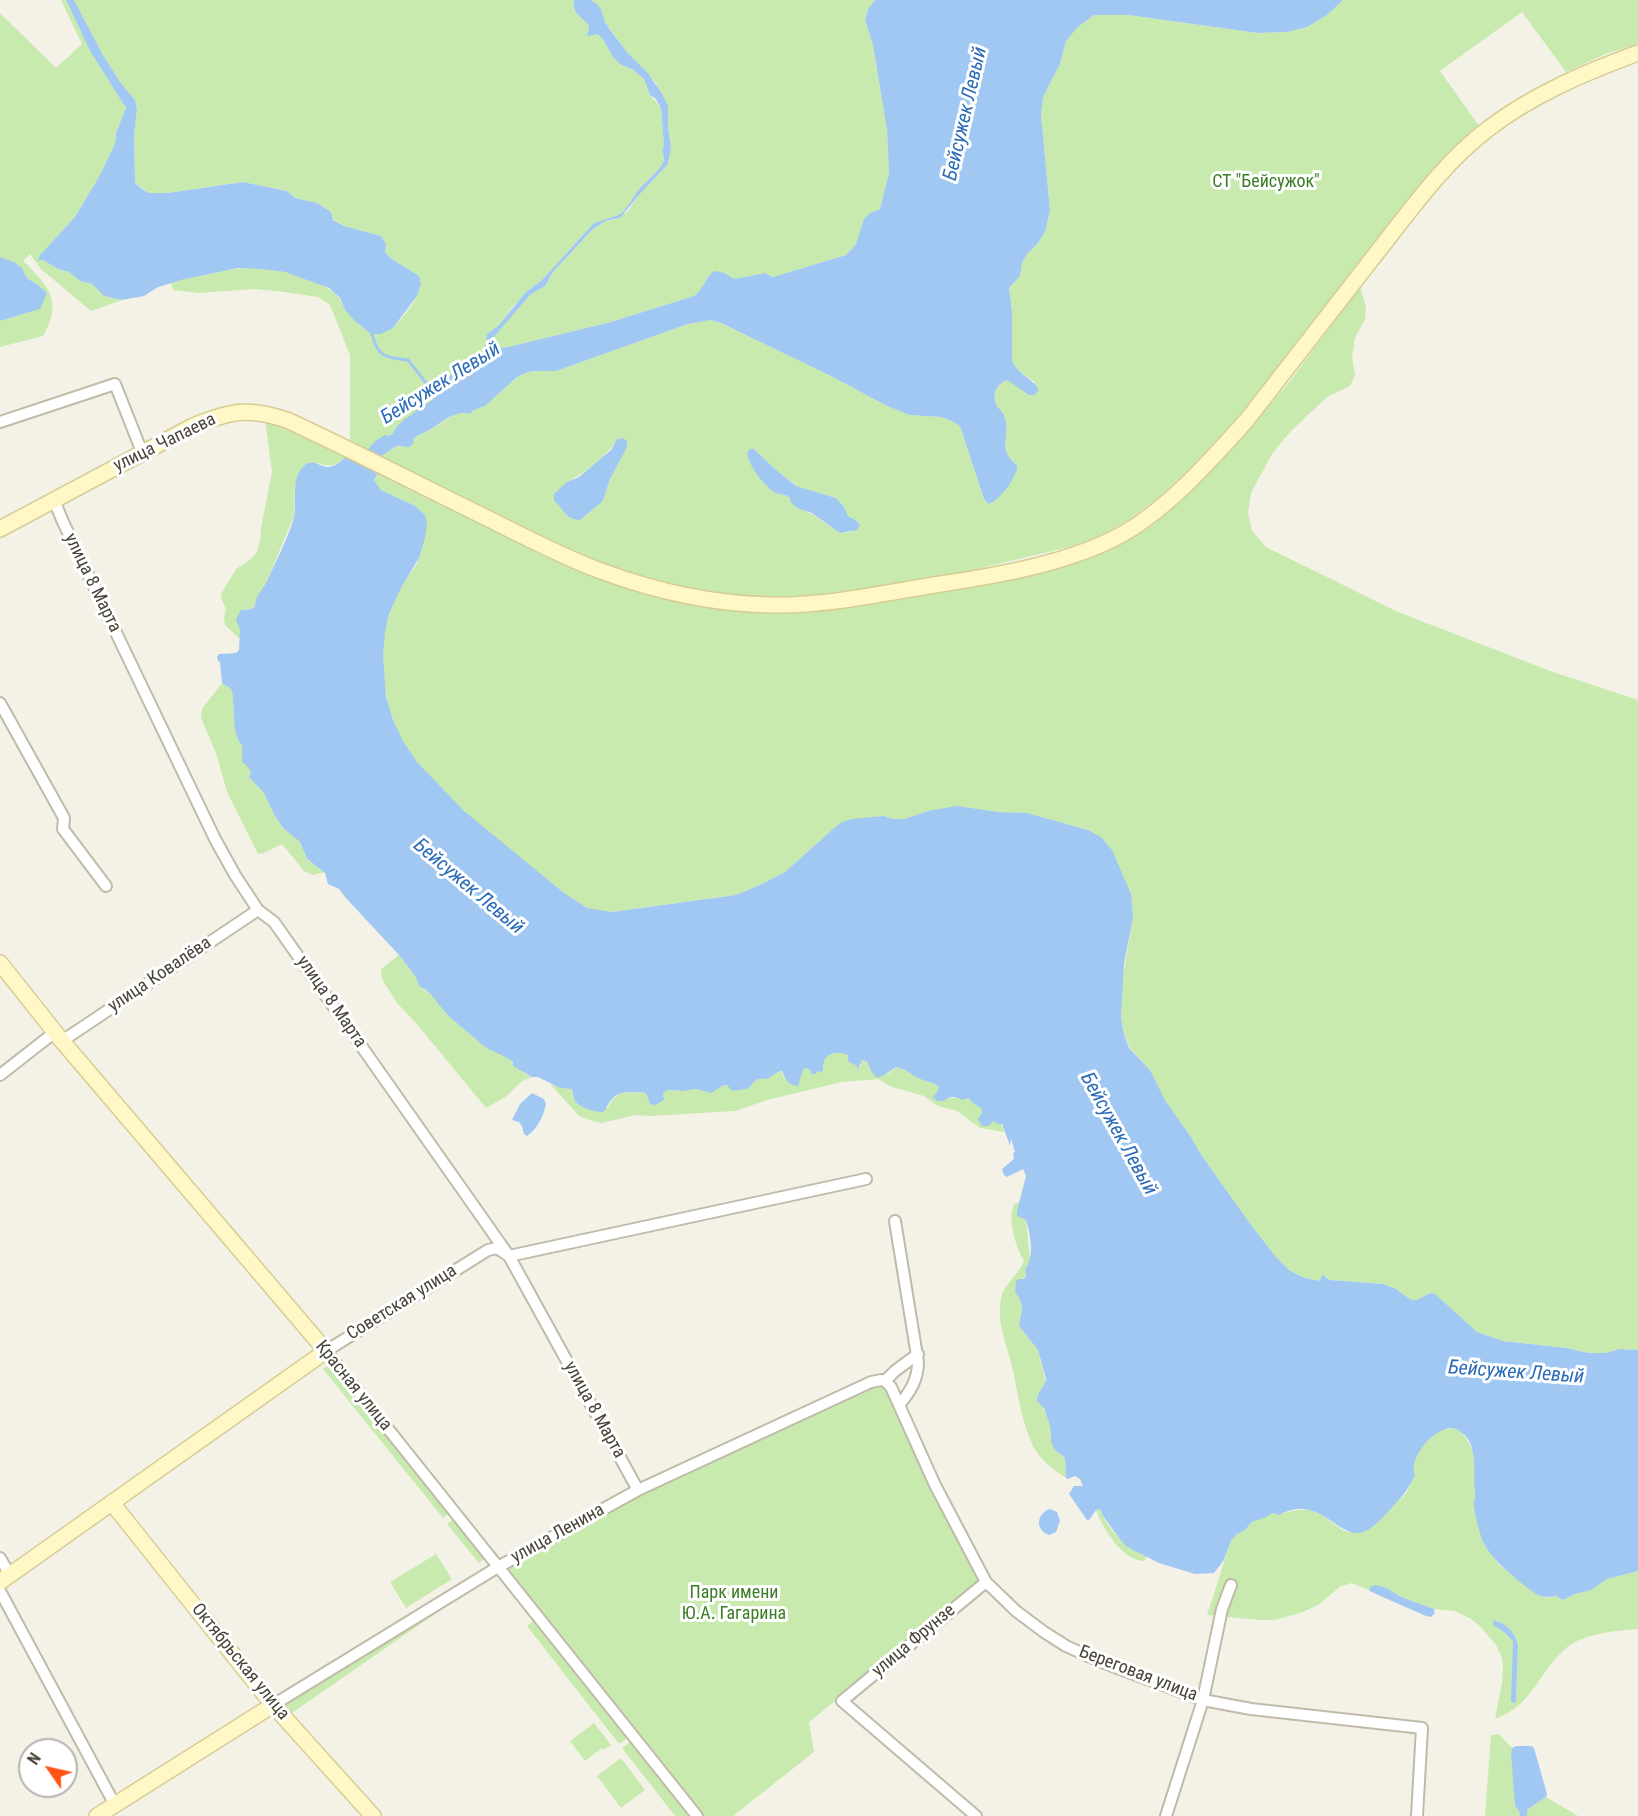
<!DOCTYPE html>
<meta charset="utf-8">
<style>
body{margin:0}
#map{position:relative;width:1638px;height:1816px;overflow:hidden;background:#f4f2e7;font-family:"Roboto Condensed",sans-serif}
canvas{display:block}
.north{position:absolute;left:18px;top:1738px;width:60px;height:60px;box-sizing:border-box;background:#fff;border:2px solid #b6b4af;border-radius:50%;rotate:304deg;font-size:16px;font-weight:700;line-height:24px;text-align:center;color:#484336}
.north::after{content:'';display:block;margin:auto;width:21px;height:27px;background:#ff5413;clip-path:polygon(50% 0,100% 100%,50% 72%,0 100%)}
</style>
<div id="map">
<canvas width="1638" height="1816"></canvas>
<div class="north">N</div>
</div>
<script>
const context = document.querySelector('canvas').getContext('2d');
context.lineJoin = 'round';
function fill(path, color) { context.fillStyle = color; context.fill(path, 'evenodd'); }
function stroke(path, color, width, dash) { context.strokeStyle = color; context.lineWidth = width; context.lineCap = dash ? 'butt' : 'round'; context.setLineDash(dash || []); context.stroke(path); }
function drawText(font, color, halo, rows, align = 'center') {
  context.font = font + ' "Roboto Condensed",sans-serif'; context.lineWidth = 6; context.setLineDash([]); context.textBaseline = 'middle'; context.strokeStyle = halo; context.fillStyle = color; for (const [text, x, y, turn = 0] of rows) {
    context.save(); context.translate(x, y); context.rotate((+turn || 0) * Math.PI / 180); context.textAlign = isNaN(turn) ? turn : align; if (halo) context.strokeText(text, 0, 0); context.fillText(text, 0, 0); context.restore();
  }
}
const green = new Path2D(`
 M61,0H66L90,51L126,108L116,133L115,144L100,175L75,217L40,255L39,261L43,260L58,269L69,272L80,281L92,284L104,296L122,300L91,311L41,269L30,254L23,261C49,286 63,301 43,336L0,347V321L39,309L38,285L27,278L22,268L14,262L0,257V13L56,68L82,44Z
 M74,0H574C571,12 581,17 589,25L587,32L597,34L602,38L613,57L621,65L632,69L644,79L650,95L661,108L664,145L662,150C663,154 665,159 663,163C659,171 645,181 640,188C633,196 629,207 620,214C614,218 602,219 593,224L542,280L533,287L514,305L498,326L487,334L486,342L481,354L474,358L468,365L461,366L450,376L436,397L428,404L398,425L392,434L374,442L365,453L350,445V355L330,305L318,297L284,292L255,289L200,293L173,290L171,283C207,272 248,262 285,272C293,274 300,277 307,280C327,287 337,290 345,310L393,328C405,314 424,296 419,276L392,259L385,252L386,244L381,236L344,226L333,219L331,212L317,203L295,198L287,191L243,182L168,193H149L135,183L134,135L137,109L135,100L120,82L103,55Z
 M591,0H875L868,9L865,20L873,45L887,130L889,173L880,209L870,213L856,244L846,255L773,277L765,273L734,279L725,273L708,276L701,291L694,296L611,322L508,347L500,348L493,344L492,339L496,333L530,295L545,286L553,272L592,230L605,221L614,220L627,212L640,194L668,164L671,148L668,127V104L655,82L626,51L605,22L601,9Z
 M1343,0H1638V44L1608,53L1566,72L1522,12L1440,71L1479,126L1448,152L1429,174L1241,415L1191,467L1159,497L1131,518L1108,532L1077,545L965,572L829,596L785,599L746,598L691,591L650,581L585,559L377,459C383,455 390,448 396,447C402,446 406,447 413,444V438L430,430L455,414L485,406L517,377L533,371H556L688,324L710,320L721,323L833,377L885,405L909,415L941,417L952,421L960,426L984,499L990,504L1017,465C996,448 1011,438 1005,418C1004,413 1000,410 997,406C991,396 998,383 1007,379L1029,395L1035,382L1014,368L1012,360V311L1009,288L1020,276L1022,263L1027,254L1038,243L1045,232L1050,210L1041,115L1043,97L1060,64L1066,41L1078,27L1094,15H1128L1258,33L1287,32L1307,27L1327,15ZM617,439L610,479L603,501L580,520C568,519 565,515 560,505L567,482C581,476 611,453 617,439ZM754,449L775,469L796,486L836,498L844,507L848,516L857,521L860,525C845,543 828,524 813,515C806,510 798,508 791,503L790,498C785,494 781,495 776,492C758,484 757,467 754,449Z
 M1360,287L1366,306L1365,319L1355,338L1352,357L1355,375L1350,386L1327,397L1291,431L1272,454L1251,493L1248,513L1252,531L1266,547L1398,612L1553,672L1638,700V1350L1620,1349L1605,1353H1589L1566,1348L1503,1341L1477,1332L1430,1293L1417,1300H1411L1396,1289L1383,1284L1330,1280L1326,1276L1319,1281L1302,1277L1289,1270L1276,1257L1251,1225L1200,1153L1191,1137L1165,1100L1150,1070L1130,1048L1123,1031L1121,1016V988L1133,918L1088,830L1027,813L928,811L904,819H893L883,816L833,829L785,872L762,884L736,895L612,912C603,911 594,910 585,907C564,898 545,878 527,863C483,827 432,791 403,742C389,717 383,687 383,658C382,631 390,608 403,584C408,576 418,565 419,557C420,542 416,522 415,506L381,490L374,480L378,473L565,563L746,610L1085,558L1243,435L1287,385Z
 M265,418L286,425L347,456C336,465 332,468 318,463L295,485L294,516L266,583L252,609H245L240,630V639L225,625L224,618L226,609L221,598L222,592L236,569L251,559L257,552L260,540L261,528L272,472Z
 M222,683L230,688L232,691L234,700L233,712L251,773L249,777L264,793L275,816L283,828L300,842L307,860L325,872L313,875L304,871L282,844L264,853L258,854L227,792L216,753L201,718L202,709Z
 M399,955L415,976L420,987L430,994L440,1003L444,1012L486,1047L505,1056L525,1074L532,1077L522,1081L507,1096L486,1108L415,1022L397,1003L382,979L381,969Z
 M844,1052L848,1054L860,1068L862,1060L867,1061L870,1069L888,1074L896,1067C906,1069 910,1074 918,1078C924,1081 931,1082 937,1085L939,1088L935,1094L947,1098H968L974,1104L982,1108V1113L980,1116L988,1126L993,1121L997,1124H1001L1004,1132L980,1128L957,1111L938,1106L924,1096L892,1087L878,1079L842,1082L767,1100L736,1111L649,1116L635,1115L602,1123L593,1121L579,1116L550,1084L560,1088L571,1089L574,1100L608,1108C615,1089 630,1092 647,1093L650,1103L663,1096V1093L667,1090L683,1091L696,1089L711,1093C715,1090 720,1086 724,1086C739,1083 742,1097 754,1080L777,1074L779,1071H781L785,1079L805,1068L822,1066L823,1061L831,1053Z
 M1020,1202L1017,1211L1022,1218L1026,1220L1030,1259L1026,1275L1015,1293C1026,1304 1021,1312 1019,1326L1038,1350L1046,1383L1037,1396C1041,1406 1047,1413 1050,1423C1051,1430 1049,1426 1050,1433C1050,1444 1056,1452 1065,1458L1066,1478C1054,1470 1039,1459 1033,1446C1021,1421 1018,1393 1012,1366C1007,1345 996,1322 1001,1299C1004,1283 1019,1275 1024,1261C1016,1248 1007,1218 1014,1204Z
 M331,1363L451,1512L443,1518L323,1369Z
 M880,1385L887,1389L981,1582L809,1722L814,1752L733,1816H703L505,1568L640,1493L872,1386Z
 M1454,1428L1461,1432L1466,1438L1473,1451L1476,1473L1474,1489L1476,1495L1474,1506L1482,1540L1499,1565L1546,1598L1556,1596L1563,1600L1574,1594L1591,1590L1607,1579L1638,1571V1629C1619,1630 1586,1634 1570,1645C1539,1668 1536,1704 1495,1719L1502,1683L1503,1665L1501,1655L1496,1645L1481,1627L1471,1619L1455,1611L1434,1609L1401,1597L1387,1588L1370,1587V1591L1352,1583L1341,1586L1318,1605L1303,1612L1275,1620H1261L1207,1615L1231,1541L1237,1534L1244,1531L1252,1522L1274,1513H1283L1298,1510H1310L1322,1515L1342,1530L1349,1532H1364L1376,1524L1407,1492L1415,1475C1408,1461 1427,1437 1440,1431C1445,1429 1449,1429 1454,1428ZM1496,1620C1507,1626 1515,1632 1518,1645L1516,1699L1513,1641L1504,1632L1493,1625Z
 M1100,1509C1108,1531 1126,1547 1146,1556L1145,1561C1123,1562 1103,1529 1096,1510Z
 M455,1518L487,1557L479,1563L447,1524Z
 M436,1554L452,1579L406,1608L390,1582Z
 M506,1580L630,1736L619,1744L527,1626L534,1620L503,1582Z
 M437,1608L439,1611L289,1715L279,1704Z
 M594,1723L611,1745L604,1750L602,1748L585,1761L570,1741Z
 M1499,1734L1512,1748L1515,1806L1519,1811L1520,1816H1485L1491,1735Z
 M633,1740L694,1816H675L622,1748Z
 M621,1758L645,1790L621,1808L597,1776Z
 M1546,1797L1578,1816H1527V1810Z`);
const water = new Path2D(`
 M66,0H74L103,55L120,82L135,100L137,109L134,135L135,183L142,189L149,193H168L243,182L287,191L295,198L317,203L331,212L333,220L344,226L381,236L386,244L385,252L392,259L419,276L421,284L417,296L393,328L381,334H371L355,321L345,310L340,298L329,288L285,272L262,269L238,268L185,279L158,287L144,296L122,300L104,296L92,284L80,281L69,272L58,269L43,260L38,261L40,255L75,217L100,175L115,144L116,133L126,108L90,51Z
 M574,0H591L597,4L601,9L605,22L611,31L627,52L647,72L661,92L668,105V127L671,148L668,164L640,194L620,218L605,221L592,230L553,272L545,286L530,295L492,339L493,344L500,348L508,347L611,322L694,296C704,289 704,279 714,271L725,273L734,279L765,273L773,277L846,255L856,244L864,219L870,213L880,209L889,173L887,130L873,45L865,20L868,9L875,0H1343L1327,15L1307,27L1287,32L1258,33L1128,15H1094L1078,27L1066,41L1060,64L1043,97L1041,115L1050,210L1045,232L1038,243L1027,254L1022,263L1020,276L1009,288L1012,311V360C1016,374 1032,377 1039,390L1035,395H1029L1007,380C997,383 991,396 997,406C1000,410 1004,413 1005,418C1011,438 996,448 1017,465C1018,476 1000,500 989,504L984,499L960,426L952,421L941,417L909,415L885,405L833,377L721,323L710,320L688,324L556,371H533L526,373L517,377L485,406L473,410L470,414C455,409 443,422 431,429C425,433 419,434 414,438L413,444L409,447L398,446L393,448L377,459L365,453L374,442L385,435L388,436L392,434L398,425L404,420L436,397L450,376L461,366L468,365L474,358L481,354L486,342L487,334L498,326L525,293L542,280L593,224C602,219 614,218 620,214C629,207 633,196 640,188C646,181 659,171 663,163C665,159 663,154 662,150L664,145L661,108L655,98L650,95L644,79L632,69L621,65L613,57L602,38L597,34L587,36L589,25C581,17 571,12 574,0Z
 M0,257L14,262L22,268L27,278L38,285L47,293L40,309L0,321Z
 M623,438L627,441V447L610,479L603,501L580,520C563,519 566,510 554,501V494L567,482L579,477L611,450L617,439Z
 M750,449H754L775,469L796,486L836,498L844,507L848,516L857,521L860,525L857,530L840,533L810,512L799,509L791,503L790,498C785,494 782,495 776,493C765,488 748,464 747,453Z
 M347,456L378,473L374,480L381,490L415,506L425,515L427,524L425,538L419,558L402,586L389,614L385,632L383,656L386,696L393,720L403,741L417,762L464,811L564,893L587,908L612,912L736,895L762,884L785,872L833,829L842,822L852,819L884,816L893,819H904L928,811L957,806L998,812L1027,813L1088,830L1101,837L1112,850L1131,894L1133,918L1124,964L1121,1016L1123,1031L1129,1048L1150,1070L1165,1100L1191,1137L1200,1153L1251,1225L1276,1257L1289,1270L1302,1277L1319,1281L1323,1275L1330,1280L1383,1284L1396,1289L1411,1300H1417L1430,1293L1435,1294L1477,1332L1503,1341L1566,1348L1589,1353H1605L1620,1349L1638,1350V1571L1607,1579L1591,1590L1575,1594L1563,1600L1556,1596C1540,1600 1533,1592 1520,1582C1506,1570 1492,1559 1483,1542C1481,1538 1474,1511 1474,1506C1473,1502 1476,1497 1475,1493C1472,1475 1481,1443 1458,1430C1439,1420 1407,1458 1415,1475C1409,1490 1398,1501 1387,1513C1381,1519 1374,1527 1366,1531C1339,1544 1322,1492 1279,1515L1273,1513L1266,1517L1252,1522L1244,1531L1237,1534L1231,1541L1224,1560L1214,1573L1195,1574L1159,1563L1135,1551L1126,1546L1119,1538L1103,1516L1100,1509L1096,1510L1089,1520H1087L1069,1494L1074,1486H1083L1080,1479L1075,1476L1068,1479L1066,1478L1065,1458L1055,1450L1051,1442L1050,1425L1044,1408L1037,1401C1037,1391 1045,1387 1046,1379L1038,1350L1019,1326C1021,1312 1026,1304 1015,1293L1016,1281L1019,1279H1024L1026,1276L1025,1269C1035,1259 1030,1232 1026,1220L1017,1216V1211L1026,1176L1023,1169L1007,1177L1004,1175L1002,1169L1014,1159L1013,1153L1015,1152L1011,1139L1010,1146L1002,1124H997L993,1121L989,1126H982L978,1119L982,1113L981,1108L974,1104L968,1098L962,1100C956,1096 949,1096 944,1101H938L933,1098L939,1088L937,1085C931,1082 924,1081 918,1078C910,1074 906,1069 896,1067C881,1077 876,1086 867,1061L862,1060L858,1070L857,1066L848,1061V1055C834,1049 821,1055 823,1071L821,1072L819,1071L815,1074H812L809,1069L805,1068L803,1070L798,1086C789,1086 785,1079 782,1071H780L767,1079C758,1077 755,1080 749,1088C746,1089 734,1091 731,1090L727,1085L722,1086L711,1093L696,1089L683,1091L667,1090L663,1093L664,1100L655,1105L650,1104L646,1093C635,1092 620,1090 612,1099C608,1103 607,1108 603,1112C595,1112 578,1108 574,1099C573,1096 573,1092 571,1089L560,1088L538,1077H532L513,1066V1062L510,1060C502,1054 493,1052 485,1047C474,1038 463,1028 452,1019C440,1010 435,993 420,987L415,976L399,955L345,897L339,889L328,884L325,873L307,859L300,842L283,828L275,816L264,793L249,777L251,773L249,768L242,762V745C229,732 237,695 230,688C227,686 224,685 222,683L220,662L218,661L217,657L219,654L236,653L239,650L240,630L236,619L241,610L252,609C256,605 255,602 257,597C260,591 264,587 267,581C275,563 289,536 294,517C297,500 290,478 305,465C313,459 319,466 327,467C335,467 341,461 347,456Z
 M532,1093L544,1099L546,1104C544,1115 537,1130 527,1136L524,1134L522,1126L519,1122L512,1120L520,1104Z
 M1050,1509L1057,1512L1060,1521L1056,1532L1049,1535C1035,1530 1036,1514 1050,1509Z
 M1375,1585L1387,1588L1401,1597L1434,1609L1435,1613L1431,1617L1426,1616L1376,1594L1370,1591V1587Z
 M1493,1620C1506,1623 1515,1632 1518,1645L1516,1699V1702L1513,1703L1511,1701L1513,1641L1504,1632L1493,1625Z
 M1516,1746H1531L1534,1748L1547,1794L1546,1797L1527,1810V1816H1520L1519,1811L1515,1806L1511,1752L1512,1748Z`);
const stream = new Path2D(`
 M371,330C377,356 382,357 408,360L437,397`);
const street = new Path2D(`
 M0,422L115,384L142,452
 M54,500L63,522L215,839L235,875L258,910L274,922L509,1256L638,1490
 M0,703L64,818L63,829L106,886
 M62,1041L258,910
 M0,1075L55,1032
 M895,1221L918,1362C918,1380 910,1392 899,1405
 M885,1381L891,1387L935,1485L986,1582L1016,1611L1044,1632L1066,1646L1099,1661L1203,1700L1251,1709L1422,1728L1417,1816
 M0,1558L10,1575
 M0,1591L115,1805
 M273,1705L498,1567L638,1490L871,1382L881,1380L885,1381L895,1371L918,1354
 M697,1816L326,1351L488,1250L497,1248L509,1256L866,1179
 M976,1816L842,1701L986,1582
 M1166,1816L1203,1700L1222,1609L1231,1585`);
const secondary = new Path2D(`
 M0,529L193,426C230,411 248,407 287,420C356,452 423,487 491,520C527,538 563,557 601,571C655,591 714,604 771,605C826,606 880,594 934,585C995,576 1073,563 1126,532C1171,505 1211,460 1246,421C1289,366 1332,310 1375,255C1410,211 1443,163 1488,129C1532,95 1586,72 1638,53
 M0,963L62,1041L326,1351L0,1582
 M112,1503L273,1705L373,1816
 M97,1816L273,1705`);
const parkNames = [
 ["СТ \"Бейсужок\"",1266,182],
 ["Парк имени",734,1593],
 ["Ю.А. Гагарина",734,1614]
];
const streetNames = [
 ["улица Чапаева",165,443,-26],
 ["улица 8 Марта",92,583,64],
 ["улица Ковалёва",160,975,-34],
 ["улица 8 Марта",331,1002,55],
 ["Советская улица",402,1303,-32],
 ["Красная улица",353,1386,51],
 ["улица 8 Марта",594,1410,61],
 ["улица Ленина",558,1534,-29],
 ["улица Фрунзе",914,1641,-40],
 ["Октябрьская улица",240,1662,51],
 ["Береговая улица",1138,1674,21]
];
const waterNames = [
 ["Бейсужек Левый",966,114,-77],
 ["Бейсужек Левый",441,384,-32],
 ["Бейсужек Левый",468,887,40],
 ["Бейсужек Левый",1118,1134,61],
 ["Бейсужек Левый",1516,1373,4]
];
fill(green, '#c8eaae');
fill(water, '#a1c8f3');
stroke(stream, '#a1c8f3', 3);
stroke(street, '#c0bba9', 14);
stroke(secondary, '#d6cd95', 18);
stroke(street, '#fff', 10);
stroke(secondary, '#fff8c6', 15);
drawText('18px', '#3c7c26', '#fff', parkNames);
drawText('18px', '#484336', '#fff', streetNames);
drawText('italic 20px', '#2a6bb8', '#fff', waterNames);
</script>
